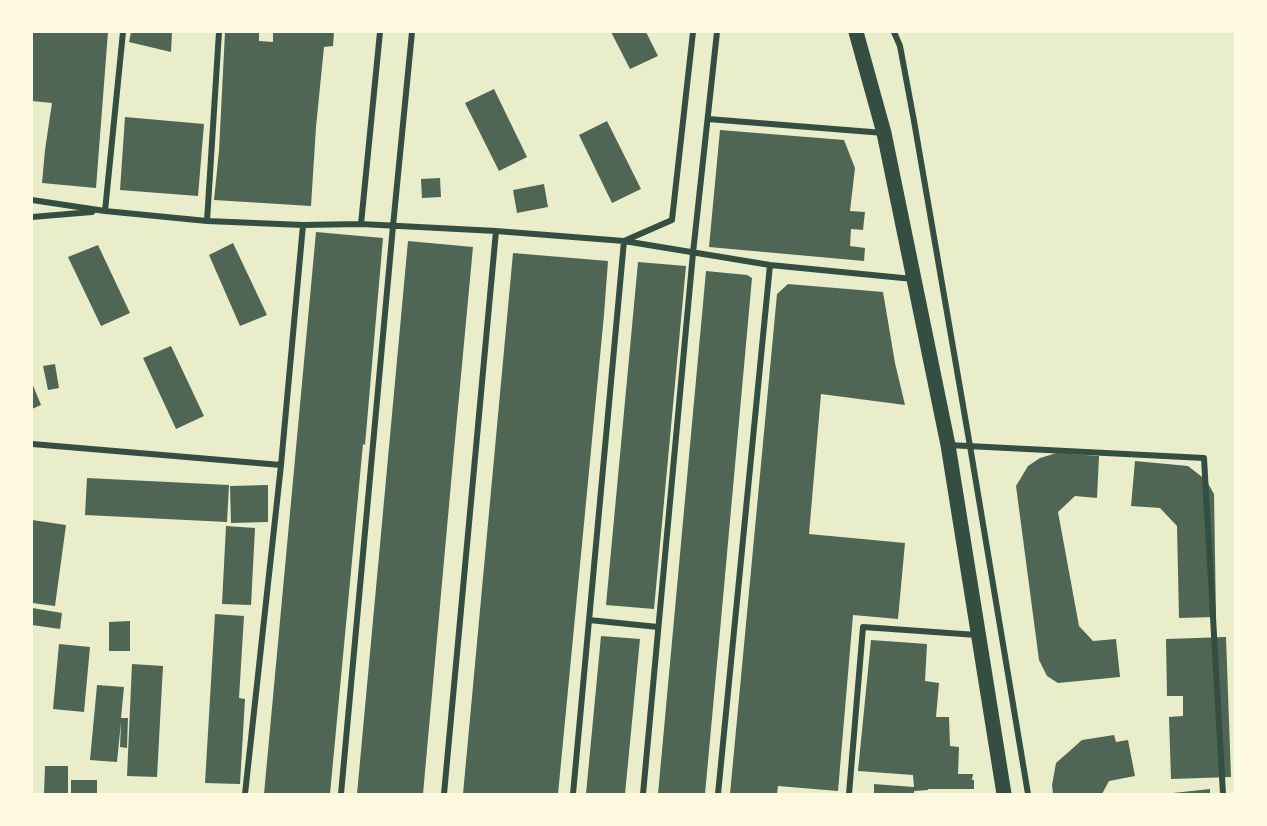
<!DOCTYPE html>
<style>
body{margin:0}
#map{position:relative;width:1267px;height:826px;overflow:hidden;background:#e9edc9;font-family:"Zilla Slab",serif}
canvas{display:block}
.frame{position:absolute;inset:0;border:33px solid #fefae0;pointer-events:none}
</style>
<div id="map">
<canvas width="1267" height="826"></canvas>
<div class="frame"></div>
</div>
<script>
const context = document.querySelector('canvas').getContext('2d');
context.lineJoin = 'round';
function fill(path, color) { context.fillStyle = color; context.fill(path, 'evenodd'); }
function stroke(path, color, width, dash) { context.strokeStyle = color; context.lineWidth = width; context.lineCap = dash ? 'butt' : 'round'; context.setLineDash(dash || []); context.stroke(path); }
const building = new Path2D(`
 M32,32H108L96,188L42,183L45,150L52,103L32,101Z
 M131,32H172L171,52L129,42Z
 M225,32H259V41L273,42V32H334L333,46L324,47L316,127L311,206L214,200L219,151Z
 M611,32H646L658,56L630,69Z
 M494,89L527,157L499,171L465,103Z
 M125,117L204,124L198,196L120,190Z
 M607,121L641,189L612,203L579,135Z
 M720,130L844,140L855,168L850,211L865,212L863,230L851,229L850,246L865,248L864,261L709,247Z
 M440,178L441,197L422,198L421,179Z
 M544,184L548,207L517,213L513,190Z
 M316,232L383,238L365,445L363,444L330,794H264Z
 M408,241L473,247L453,461L423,794H357Z
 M233,243L267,315L240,326L209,255Z
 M98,245L130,313L101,326L68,257Z
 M513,253L608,261L604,315L558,794H463Z
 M638,262L686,266L654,609L606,605Z
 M706,271L747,275L752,278L721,620L705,794H658Z
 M788,284L883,292L895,363L905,405L821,394L809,534L905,543L898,619L853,615L838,791L778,786L777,794H730L777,294Z
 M171,346L204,416L176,429L143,358Z
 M55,364L59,388L48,390L43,366Z
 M32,383L41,405L32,409Z
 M1057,453L1099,456L1097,498L1075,496L1058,512L1079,626L1093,641L1116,639L1120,677L1058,683L1047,676L1039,660L1016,486L1028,466L1040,458Z
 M1135,461L1188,466L1206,480L1214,494L1216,617L1179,618L1177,526L1160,508L1131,506Z
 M87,478L229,485L227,522L85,515Z
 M268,485V522L231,523L230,486Z
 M32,520L66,525L55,606L32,603Z
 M226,526L255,528L251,605L222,604Z
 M32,608L62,613L60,629L32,625Z
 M215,614L244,616L239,698L245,699L240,784L205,783Z
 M130,621V651H109V622Z
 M601,636L640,639L625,794H586Z
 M1226,637L1231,777L1171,779L1169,717L1183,716V696H1167L1166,639Z
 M871,640L927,644L925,681L939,683L936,717H949L950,746L959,747L958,774H973L972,780H974V789H928V790L914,791V794H874V784L914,787L913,775L858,771Z
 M59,644L90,647L84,712L53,709Z
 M132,664L163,666L157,777L127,776Z
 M97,685L124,687L121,718H128L127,748L120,747L121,722L117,762L90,760Z
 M1114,735L1116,742L1128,740L1135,776L1109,781L1102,794H1053L1052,785L1056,763L1082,740Z
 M45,766H68V794H44Z
 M71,780H97V794H71Z
 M1210,789V794H1173V793Z`);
const minor = new Path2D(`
 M894,32L900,46L914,121L970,446L1028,794
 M708,119L884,133
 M32,200L105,211L207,221L303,225L361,224L496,231L624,241L770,265L913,279
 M105,211L123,32
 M32,217L92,212
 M207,221L219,32
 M361,224L380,32
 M32,444L281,465
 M948,445L1204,458L1223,794
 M589,620L658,627
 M245,794L281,465L303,225
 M341,794L393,226L412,32
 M444,794L496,231
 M573,794L624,241L672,220L693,32
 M643,794L693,253L717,32
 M718,794L770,265
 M849,794L863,627L977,635`);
const primary = new Path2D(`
 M856,32L884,133L948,445L1004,794`);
fill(building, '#4f6655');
stroke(minor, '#344e41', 6);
stroke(primary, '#344e41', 15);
</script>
